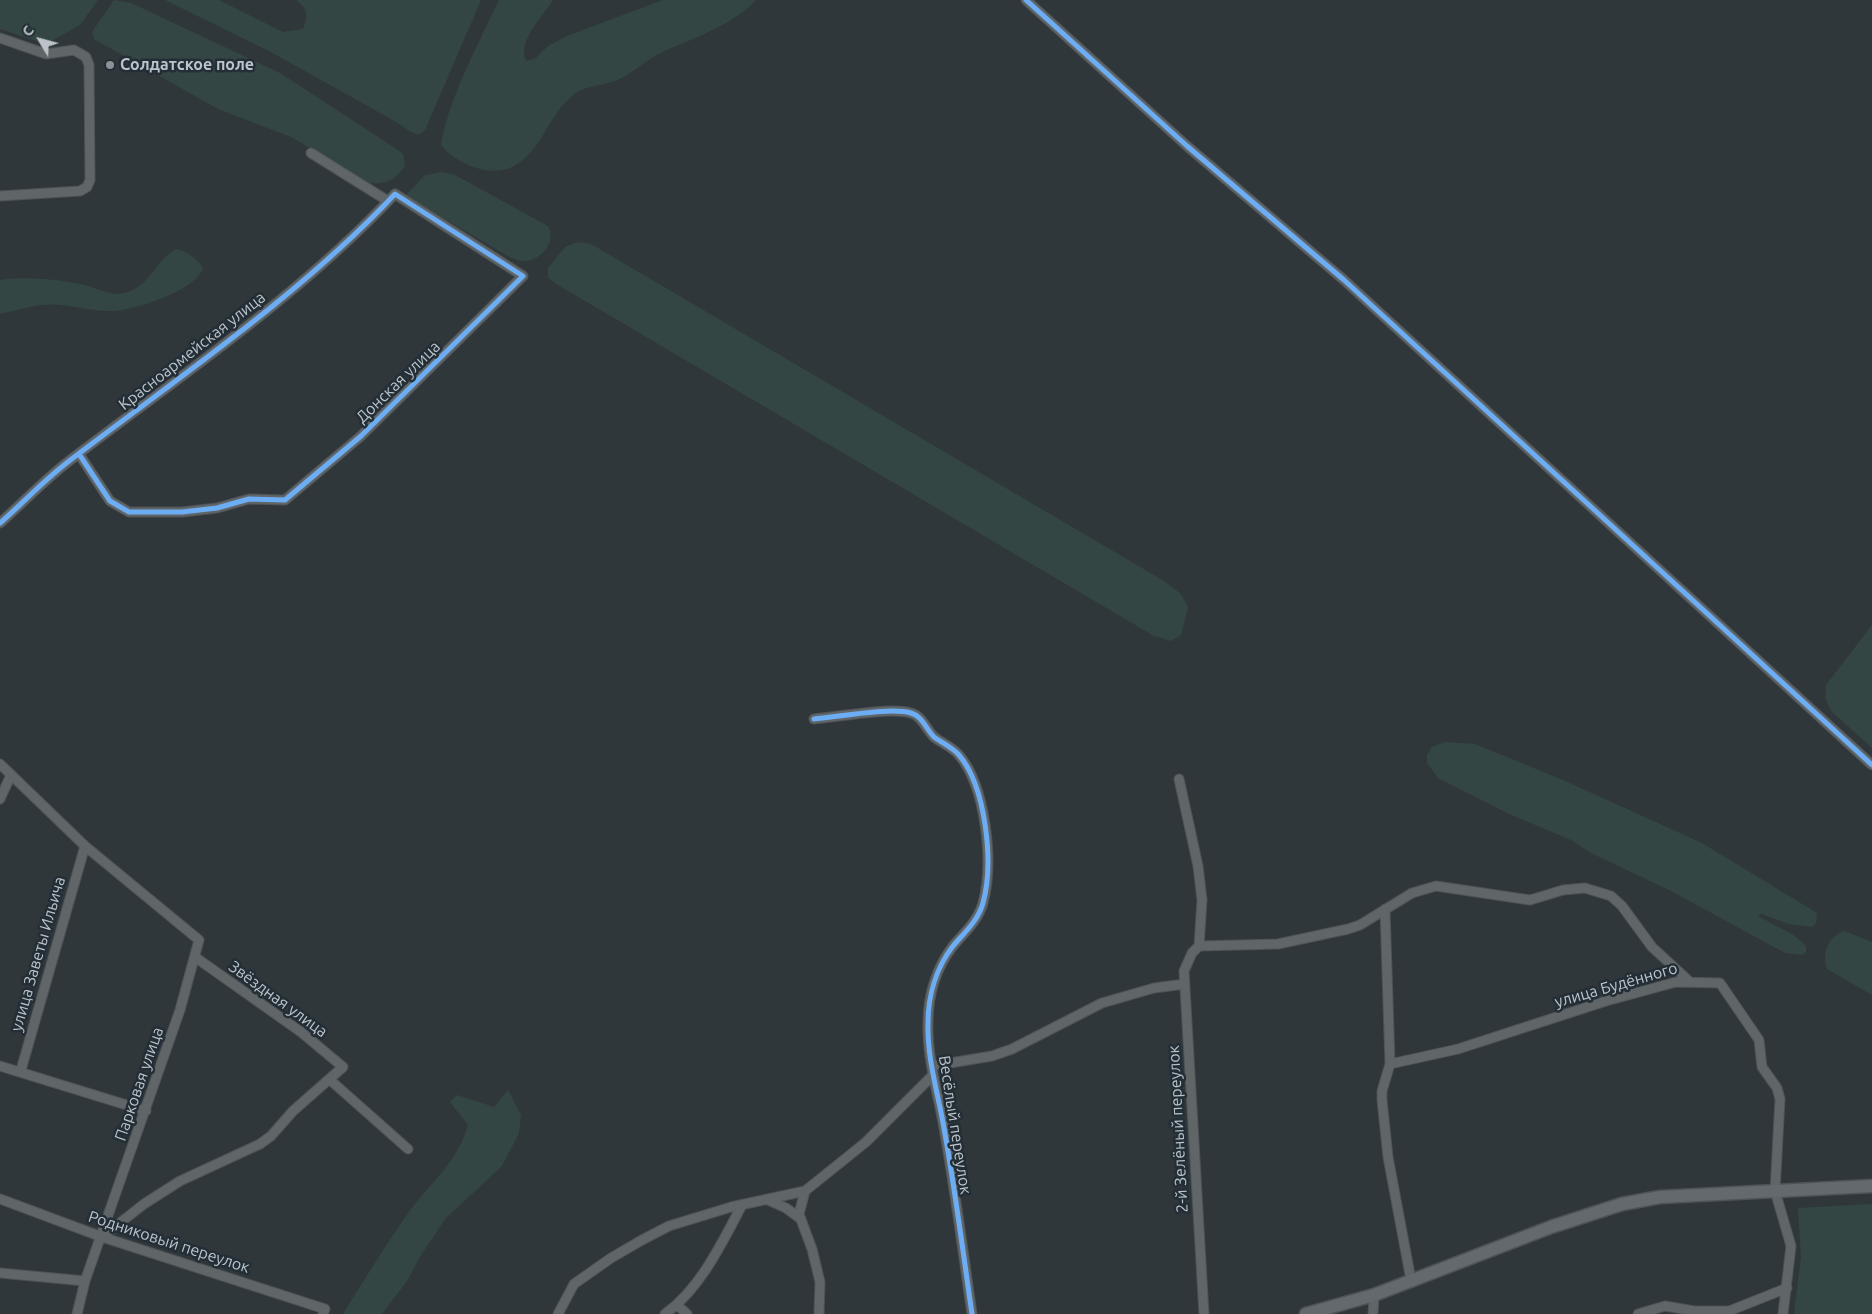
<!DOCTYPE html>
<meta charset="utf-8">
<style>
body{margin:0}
#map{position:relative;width:1872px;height:1314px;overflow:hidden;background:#30373b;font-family:Ubuntu,sans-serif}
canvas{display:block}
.north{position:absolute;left:15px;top:15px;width:50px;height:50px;-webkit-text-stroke:4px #232e36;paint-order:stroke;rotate:307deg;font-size:14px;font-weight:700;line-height:20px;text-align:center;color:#bcc4ca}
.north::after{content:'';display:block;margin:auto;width:18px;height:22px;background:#bcc4ca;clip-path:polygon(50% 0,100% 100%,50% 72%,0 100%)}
</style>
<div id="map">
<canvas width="1872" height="1314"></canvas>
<div class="north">С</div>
</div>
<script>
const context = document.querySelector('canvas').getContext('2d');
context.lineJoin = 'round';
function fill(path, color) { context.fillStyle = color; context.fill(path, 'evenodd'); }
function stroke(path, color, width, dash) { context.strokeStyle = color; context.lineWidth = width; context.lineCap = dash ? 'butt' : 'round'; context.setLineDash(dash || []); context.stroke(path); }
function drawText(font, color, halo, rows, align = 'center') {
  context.font = font + ' Ubuntu,sans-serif'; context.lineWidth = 5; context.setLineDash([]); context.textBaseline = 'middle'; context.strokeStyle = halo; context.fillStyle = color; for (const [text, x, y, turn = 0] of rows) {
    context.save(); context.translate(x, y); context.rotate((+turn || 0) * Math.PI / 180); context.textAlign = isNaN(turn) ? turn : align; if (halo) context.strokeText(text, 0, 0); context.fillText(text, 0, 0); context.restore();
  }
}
const green = new Path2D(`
 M0,0H98L80,25L46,44L0,29Z
 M114,0L131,3L280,73L395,148L403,154L405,166C397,179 386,185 370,183L291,137L218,109L94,39L92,32Z
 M165,0H219L283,32L303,29C308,15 308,9 296,0H481L425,130L419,135L411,132L398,123L269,51Z
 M499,0H553C543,17 517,40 526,61L536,58L548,46L567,36L663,0H756C729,28 694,37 661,53C643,61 631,76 612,82C598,86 584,86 573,95C548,115 542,152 512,167C490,178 455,163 441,145C448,99 479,43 499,0Z
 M442,172L455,175L548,226C557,241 542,259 527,261C522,262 516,259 511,258L411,199L407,194L425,175Z
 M578,242L591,244L1164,581L1181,594L1188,607L1181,635L1171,641L1154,636L558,285L548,278V268L565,247Z
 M176,249C187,251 198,259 203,268C197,290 135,310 113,311C89,312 66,302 41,305C27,307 14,311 0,314V280C20,276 59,279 80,284C97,287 111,298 128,292C150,285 157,259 176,249Z
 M1872,625V748L1832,712L1825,698L1826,685Z
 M1445,742L1475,744L1563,780L1702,843L1817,913L1816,923L1812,927L1789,924L1761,914L1758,916L1795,936L1806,946V952L1802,955L1785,953L1671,891L1591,853L1571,840L1509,814L1438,778L1427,763V755L1432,747Z
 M1845,931L1872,942V995L1827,969C1821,955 1829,934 1845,931Z
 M508,1090L521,1115L519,1133L502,1166L446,1218L421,1255L407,1281L382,1314H343C364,1280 385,1246 408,1213C430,1183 457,1163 468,1125L450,1102L457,1095L494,1107Z
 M1872,1204V1314H1794L1801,1257L1798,1208Z`);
const minor = new Path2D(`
 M1026,0L1187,146L1344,280L1872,765
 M0,38L46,54L74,50L86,57L89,65L90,180L87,187L80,191L0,196
 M311,153L388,201
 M0,523C24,502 47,477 73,458C183,374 300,295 395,194L523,276L361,436L285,500L249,499L217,508L182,512H129L110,501L79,454
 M814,719C837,717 890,707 911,713C922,716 926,729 934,737C942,743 952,747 959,755C986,787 994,863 983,903C978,921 964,933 953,946C936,968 928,996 928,1023C927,1059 938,1093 944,1128C955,1189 963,1252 972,1314
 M0,764L85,846L199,940L180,1010L85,1281L77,1314
 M1179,779L1198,866L1202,900L1199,946L1192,953L1184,971L1204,1314
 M0,799L11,775
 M1385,909L1390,1064L1382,1091V1100L1388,1157L1411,1280
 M1199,946L1278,944L1348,929L1360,925L1412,893L1436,886L1530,900L1563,890L1585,888L1611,896L1622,906L1652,947L1689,981
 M1390,1064L1458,1049L1606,1001L1676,982L1720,983L1759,1040L1762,1067L1777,1088L1780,1099L1775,1191L1791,1246L1783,1314
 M0,1066L146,1111
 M932,1066L992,1056L1012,1049L1102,1003L1154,988L1185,984
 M21,1070L85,846
 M329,1079L408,1149
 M805,1191L799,1214L812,1249L820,1282L819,1314
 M0,1199L102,1237L325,1309L323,1314
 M768,1200L786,1208L801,1219
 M102,1237L144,1204L180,1181L260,1144L271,1136L293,1111L343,1067L301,1032L195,957
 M0,1273L85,1281
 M677,1305L687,1314
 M1724,1313L1787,1288
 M558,1314L574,1284L611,1258L642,1240L669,1226L731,1207L805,1191L866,1142L933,1075
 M665,1314C700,1289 722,1243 742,1205
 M1373,1314L1374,1295
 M1638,1314L1665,1306L1694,1311H1728`);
const secondary = new Path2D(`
 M1306,1314L1374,1295L1551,1227L1622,1204L1660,1197L1872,1186`);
const cycleway = new Path2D(`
 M1026,0L1187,146L1344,280L1872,765
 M0,523C24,502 47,477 73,458C183,374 300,295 395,194L523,276L361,436L285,500L249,499L217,508L182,512H129L110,501L79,454
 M814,719C837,717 890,707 911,713C922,716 926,729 934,737C942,743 952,747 959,755C986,787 994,863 983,903C978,921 964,933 953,946C936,968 928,996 928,1023C927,1059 938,1093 944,1128C955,1189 963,1252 972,1314`);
const markers = [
 [110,65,5,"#8b9398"]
];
const poiNames = [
 ["Солдатское поле",120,65]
];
const streetNames = [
 ["Красноармейская улица",192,351,-38],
 ["Донская улица",398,382,-44],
 ["улица Заветы Ильича",38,954,-74],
 ["улица Будённого",1616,985,-16],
 ["Звёздная улица",278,999,36],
 ["Парковая улица",139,1084,-71],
 ["Весёлый переулок",955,1125,81],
 ["2-й Зелёный переулок",1178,1129,-93],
 ["Родниковый переулок",169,1242,18]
];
fill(green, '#334643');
stroke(minor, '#4e5356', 11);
stroke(secondary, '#4e5356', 15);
stroke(minor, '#606568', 9);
stroke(secondary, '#64696e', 12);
stroke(cycleway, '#6dadf4', 5);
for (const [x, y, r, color] of markers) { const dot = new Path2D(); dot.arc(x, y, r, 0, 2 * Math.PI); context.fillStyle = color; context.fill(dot); stroke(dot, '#232e36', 2); }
drawText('bold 16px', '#bcc4ca', '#232e36', poiNames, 'left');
drawText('16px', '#bcc4ca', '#232e36', streetNames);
</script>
